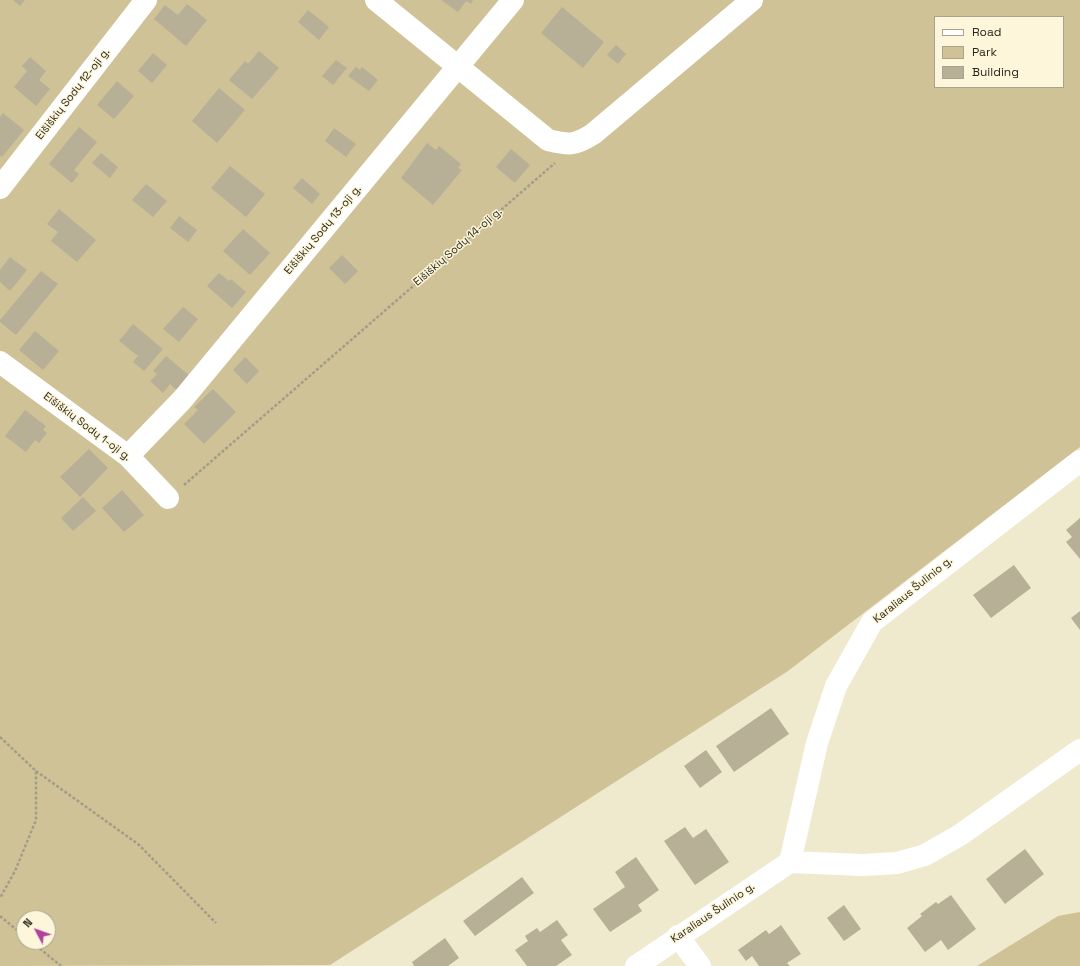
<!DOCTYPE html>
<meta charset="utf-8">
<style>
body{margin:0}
#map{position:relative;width:1080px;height:966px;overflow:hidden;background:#efe9cd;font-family:"Space Grotesk",sans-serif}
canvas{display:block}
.legend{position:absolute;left:934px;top:16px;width:130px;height:72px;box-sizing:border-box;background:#fdf6da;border:1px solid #a9a38e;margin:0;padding:5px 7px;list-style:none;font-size:12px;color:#2a271d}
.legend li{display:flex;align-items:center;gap:8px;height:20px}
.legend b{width:20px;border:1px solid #a9a38e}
.north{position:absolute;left:16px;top:910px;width:40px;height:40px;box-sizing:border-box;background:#fdf6da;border:1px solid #a9a38e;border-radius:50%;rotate:311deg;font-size:11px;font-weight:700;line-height:16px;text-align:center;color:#2a271d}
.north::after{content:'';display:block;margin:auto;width:14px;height:18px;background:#b1419d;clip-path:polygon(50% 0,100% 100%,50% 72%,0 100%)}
</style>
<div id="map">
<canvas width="1080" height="966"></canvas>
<ul class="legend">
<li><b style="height:5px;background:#fff"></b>Road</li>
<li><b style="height:11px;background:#cec296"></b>Park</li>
<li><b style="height:11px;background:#b7b096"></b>Building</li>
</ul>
<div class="north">N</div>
</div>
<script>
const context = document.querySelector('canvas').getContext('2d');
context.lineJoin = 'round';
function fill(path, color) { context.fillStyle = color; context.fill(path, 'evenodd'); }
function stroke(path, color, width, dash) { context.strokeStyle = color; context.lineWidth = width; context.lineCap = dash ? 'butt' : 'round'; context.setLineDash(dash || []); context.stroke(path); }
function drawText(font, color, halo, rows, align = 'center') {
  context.font = font + ' "Space Grotesk",sans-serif'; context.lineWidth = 3; context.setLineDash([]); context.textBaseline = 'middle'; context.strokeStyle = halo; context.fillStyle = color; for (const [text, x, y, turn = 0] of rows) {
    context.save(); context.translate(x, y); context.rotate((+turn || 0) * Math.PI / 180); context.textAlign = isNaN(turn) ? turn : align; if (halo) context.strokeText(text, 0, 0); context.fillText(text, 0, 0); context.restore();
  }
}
const green = new Path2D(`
 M0,0H1080V447L788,671L330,965L0,966ZM935,17H1063V87H935ZM24,918H48V942H24Z
 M1080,912V966H977L1058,916Z`);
const building = new Path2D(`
 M13,0H25L20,6Z
 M441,0H473L471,4L466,1L458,12Z
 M187,4L207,20L186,46L154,19L165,5L178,15Z
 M562,7L604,42L583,68L541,33Z
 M308,10L329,27L319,40L298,22Z
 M616,45L626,54L618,64L607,55Z
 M259,51L279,68L252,99L229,80L245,61L248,64Z
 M153,53L167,65L152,83L138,71Z
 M30,57L46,71L39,80L50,89L36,106L14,87L27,71L22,66Z
 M336,60L347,68L333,85L322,76Z
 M356,67L360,70L362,67L378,80L369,91L348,76Z
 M117,81L134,96L114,119L97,105Z
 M219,88L245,110L217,143L192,121Z
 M3,113L24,130L2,157L0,156V117Z
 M79,127L97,142L74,170L79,174L72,183L49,164Z
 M334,128L356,144L346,157L325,141Z
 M427,143L436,150L439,146L461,164L458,168L462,170L433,205L401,178Z
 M511,149L530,165L515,183L496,167Z
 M101,153L118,167L110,178L92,163Z
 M230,166L265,194L246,217L211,188Z
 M302,178L320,194L312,204L293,188Z
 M146,184L167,201L153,217L132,200Z
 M59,209L96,240L77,262L51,241L58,232L47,224Z
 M179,216L197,230L188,242L170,228Z
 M243,229L270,253L250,275L223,251Z
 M342,255L358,271L345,284L329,268Z
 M10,257L27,270L10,291L0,282V270Z
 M41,271L58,284L16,335L0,322V320Z
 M219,273L229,281L231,279L246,292L232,308L207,286Z
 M183,307L198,319L179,342L163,329Z
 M133,324L163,349L144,371L133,362L138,356L119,341Z
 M35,331L59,351L43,370L19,350Z
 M166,356L190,376L178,391L170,384L163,393L150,381L157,374L153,371Z
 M245,357L259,371L247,384L233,370Z
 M213,389L236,412L204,444L184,424L198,410L194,407Z
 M25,410L46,426L43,430L47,433L39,443L35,440L26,452L5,436Z
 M89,449L108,468L80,497L60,477Z
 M122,490L144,515L124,532L102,508Z
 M83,497L96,511L73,531L61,518Z
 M1080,518V559L1066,542L1072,537L1066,530Z
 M1014,565L1031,588L991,618L973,595Z
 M1080,611V630L1071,618Z
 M771,708L789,734L734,772L716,746Z
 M706,750L722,772L700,788L684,766Z
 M685,827L693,838L706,829L729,862L695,885L664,841Z
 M1025,849L1044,874L1005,904L986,879Z
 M636,857L659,890L638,905L642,911L610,932L593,909L625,887L615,872Z
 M522,877L534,893L475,936L463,921Z
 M951,895L976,929L948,950L941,940L925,952L907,928L922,916L920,914L936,902L938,904Z
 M844,905L861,929L844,941L827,918Z
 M557,920L568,935L561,940L572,955L556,966H527L515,950L528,941L525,936L537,928L540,932Z
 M781,925L801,954L787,963L790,966H759L752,956L746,961L738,950L766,930L769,934Z
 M445,938L459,958L448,966H414L412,962Z`);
const path = new Path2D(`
 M184,485L555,163
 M0,737L36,771V820L15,871L0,898
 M36,771L138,844L216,923
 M0,916L24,936
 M32,942L61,966`);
const minor = new Path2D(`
 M376,0L548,140C569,145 574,146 593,134L752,0
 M0,188L146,0
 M0,362L128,456L168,498
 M128,456L182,400L513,0
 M790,862L817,743L836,686L872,622L1080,461
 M678,936L700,966
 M636,966L790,862L863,865L897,863L925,855L960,835L1080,750`);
const streetNames = [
 ["Eišiškių Sodų 12-oji g.",73,94,-52],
 ["Eišiškių Sodų 13-oji g.",323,230,-50],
 ["Eišiškių Sodų 14-oji g.",458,247,-41],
 ["Eišiškių Sodų 1-oji g.",87,427,37],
 ["Karaliaus Šulinio g.",913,590,-39],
 ["Karaliaus Šulinio g.",713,913,-34]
];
fill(green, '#cec296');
fill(building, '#b7b096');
stroke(path, '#a29d88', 2.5, [3, 2]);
stroke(minor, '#fff', 22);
drawText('11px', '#2a271d', '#fdf6da', streetNames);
</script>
